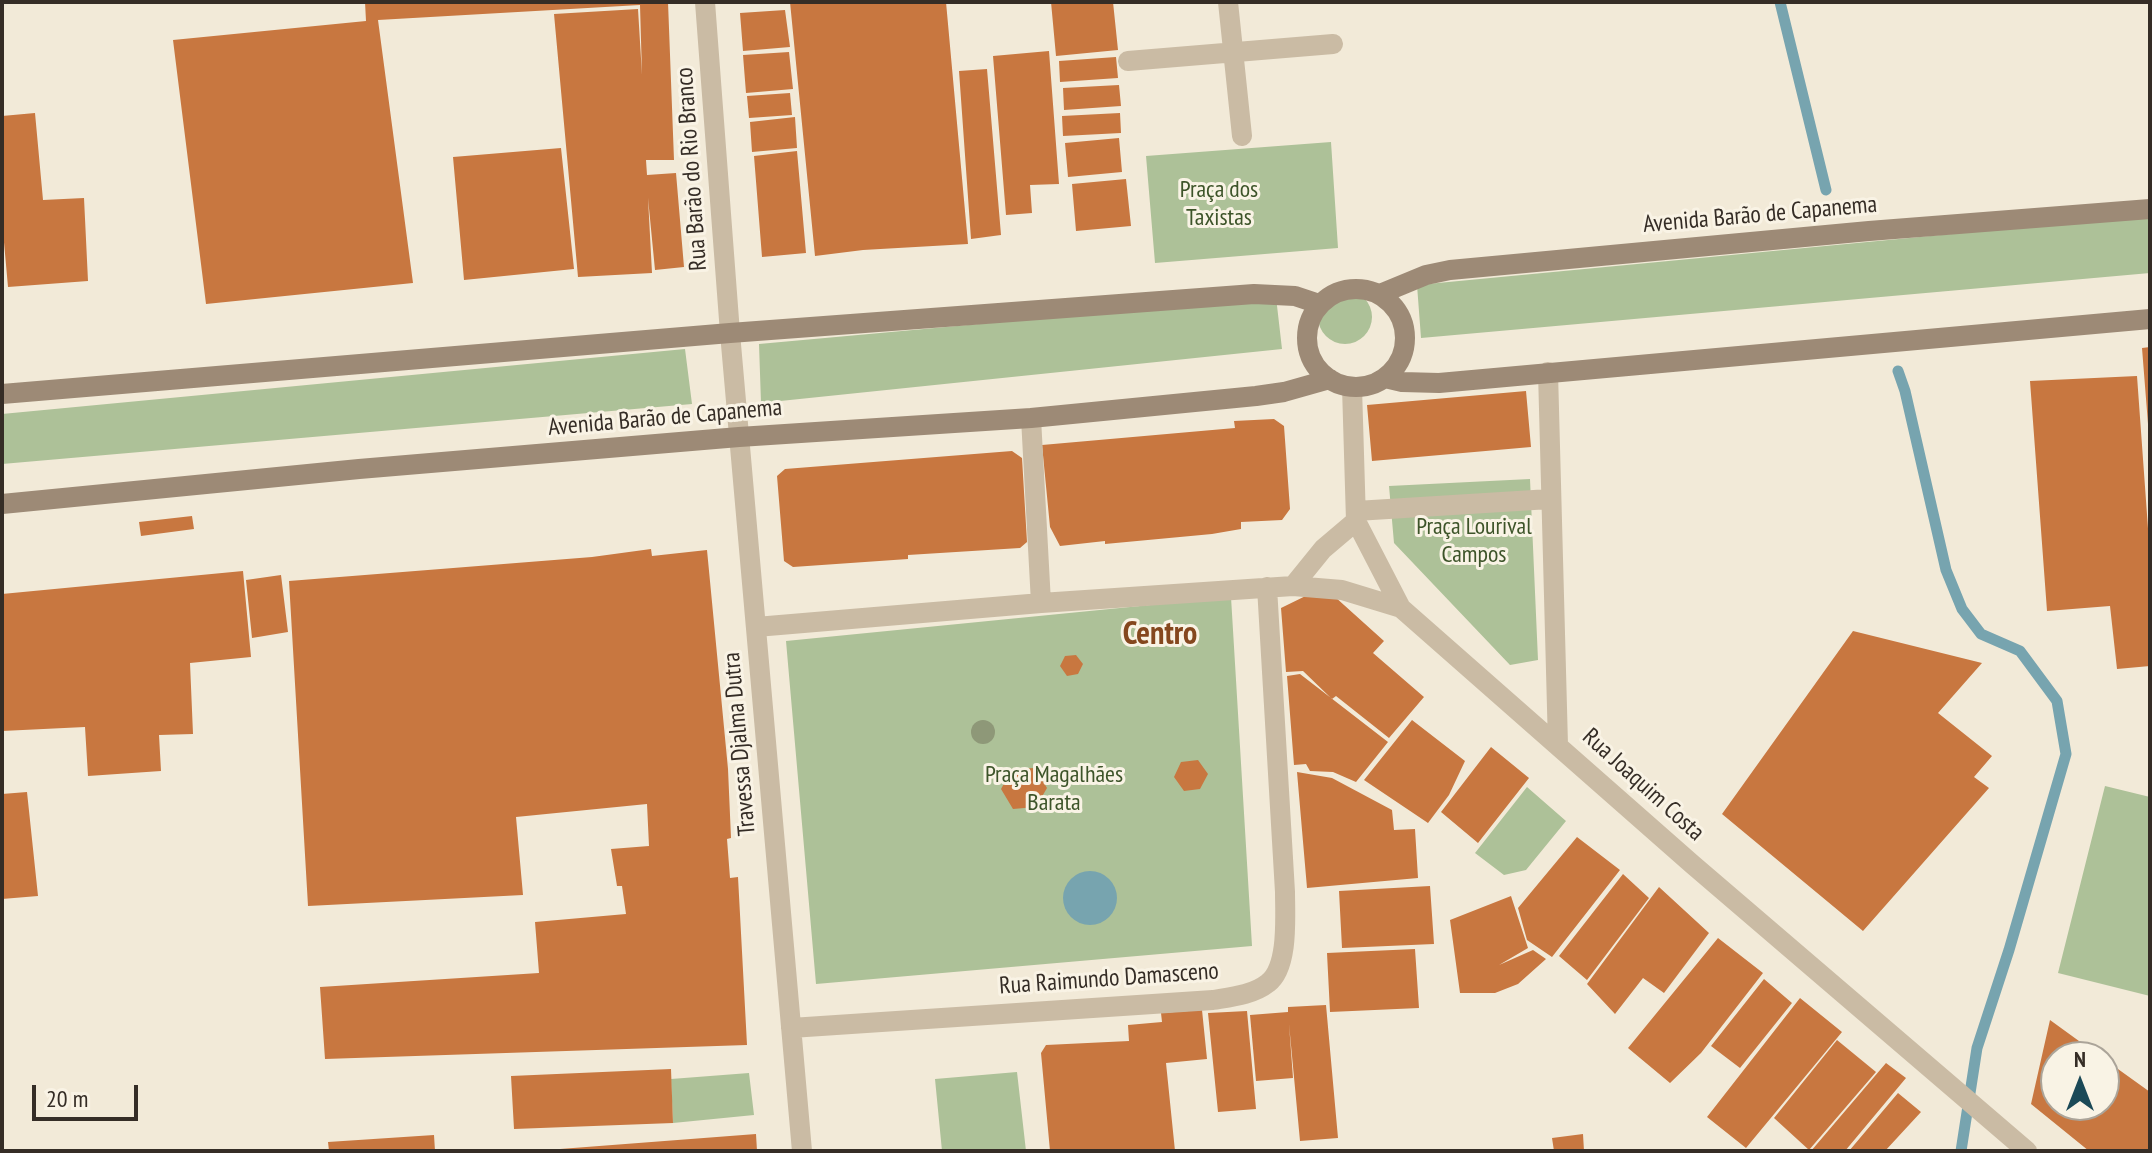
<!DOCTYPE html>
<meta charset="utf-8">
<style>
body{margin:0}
#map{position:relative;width:2152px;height:1153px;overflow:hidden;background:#f2ead8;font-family:"PT Sans Narrow",sans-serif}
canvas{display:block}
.frame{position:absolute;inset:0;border:4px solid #352d26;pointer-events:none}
.north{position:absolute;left:2040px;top:1041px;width:80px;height:80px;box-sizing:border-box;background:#f9f3e5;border:2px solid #aba499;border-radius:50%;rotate:0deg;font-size:22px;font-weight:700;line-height:32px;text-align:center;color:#352d26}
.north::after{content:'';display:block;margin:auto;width:28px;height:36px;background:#1b4957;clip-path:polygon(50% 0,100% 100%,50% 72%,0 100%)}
.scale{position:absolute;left:32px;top:1085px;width:106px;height:36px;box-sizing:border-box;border:4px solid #352d26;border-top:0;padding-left:10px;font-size:24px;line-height:28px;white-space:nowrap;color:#352d26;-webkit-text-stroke:6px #f9f3e5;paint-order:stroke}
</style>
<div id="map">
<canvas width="2152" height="1153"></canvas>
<div class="frame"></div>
<div class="north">N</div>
<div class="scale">20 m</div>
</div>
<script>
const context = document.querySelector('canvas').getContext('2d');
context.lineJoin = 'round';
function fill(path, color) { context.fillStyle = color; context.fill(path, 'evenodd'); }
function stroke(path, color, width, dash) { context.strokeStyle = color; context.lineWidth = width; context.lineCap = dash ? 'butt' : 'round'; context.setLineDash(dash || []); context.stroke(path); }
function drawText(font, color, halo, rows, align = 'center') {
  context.font = font + ' "PT Sans Narrow",sans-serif'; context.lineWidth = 6; context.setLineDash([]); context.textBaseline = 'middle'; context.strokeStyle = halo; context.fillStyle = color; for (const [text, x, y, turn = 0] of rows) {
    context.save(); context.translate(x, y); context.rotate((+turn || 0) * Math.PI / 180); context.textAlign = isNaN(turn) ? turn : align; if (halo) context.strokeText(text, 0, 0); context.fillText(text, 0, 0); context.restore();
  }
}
const green = new Path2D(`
 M1331,142L1338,248L1155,263L1146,156Z
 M2150,215V273L1421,338L1417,285Z
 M1318 317a27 27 0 1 1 54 0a27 27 0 1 1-54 0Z
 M1276,297L1282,349L761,403L759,344Z
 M685,349L692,404L2,464V414Z
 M1530,479L1538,660L1510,665L1394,543L1389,486Z
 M1231,597L1252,946L816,984L786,641Z
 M2105,786L2150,797V996L2058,973Z
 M1527,787L1566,821L1526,870L1504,875L1475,853Z
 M1017,1072L1026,1151H942L935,1079Z
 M749,1073L754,1115L673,1123L671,1079Z`);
const water = new Path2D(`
 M1063 898a27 27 0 1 1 54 0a27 27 0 1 1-54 0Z`);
const stream = new Path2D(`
 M1780,2L1826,190
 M1898,371L1905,391L1946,570L1962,609L1981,634L2020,651L2057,701L2066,754L2009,950L1977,1048L1961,1151`);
const building = new Path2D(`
 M365,2H668L674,160H646L647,175L676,173L684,267L655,270L648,198L652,273L578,277L554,14L638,9L642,75L640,5L378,20L413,283L206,304L173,40L366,21Z
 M790,2H946L968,244L863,250L815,256Z
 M1051,2H1113L1118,50L1056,56Z
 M785,10L790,47L743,51L740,13Z
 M1049,51L1059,184L1030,185L1032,213L1006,215L993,56Z
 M789,52L793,89L746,93L743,55Z
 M1116,57L1118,78L1060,82L1059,61Z
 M987,69L1001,235L971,239L959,71Z
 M1119,85L1121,106L1064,110L1063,88Z
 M790,93L792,115L749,118L747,96Z
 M35,113L43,200L84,198L88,281L8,287L2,220V116Z
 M1120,113L1121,133L1063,136L1062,116Z
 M795,117L797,148L752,152L750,122Z
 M1119,138L1122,172L1068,177L1065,143Z
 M561,148L574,269L464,280L453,157Z
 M797,151L806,253L762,257L754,156Z
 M1126,179L1131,226L1076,231L1072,184Z
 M2150,347V424H2148L2142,348Z
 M2137,376L2150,556V666L2117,669L2110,606L2047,611L2030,381Z
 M1526,391L1531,447L1372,461L1367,405Z
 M1274,419L1284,426L1290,509L1282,520L1241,522V529L1212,534L1105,544V541L1060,546L1050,527L1042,445L1235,428L1234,421Z
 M1012,451L1022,458L1027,542L1020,548L908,555V559L793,567L784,561L777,476L785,469Z
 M192,516L194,529L141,536L139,522Z
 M651,549L652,556L707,550L728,769L731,838L727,839L730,878L738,877L747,1045L325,1059L320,987L539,973L535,922L626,914L622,886H617L611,849L649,846L647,804L516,817L523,895L308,906L289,581L592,557Z
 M243,571L251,657L190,663L193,734L159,735L161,771L88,776L85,727L2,731V594Z
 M281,575L288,632L252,638L246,580Z
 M1324,587L1384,641L1373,653L1424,697L1389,738L1336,696L1332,699L1303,671L1286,672L1281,608Z
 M1853,631L1982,663L1938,713L1992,756L1974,777L1989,788L1863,931L1722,814Z
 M1076,655L1083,664L1078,674L1067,676L1060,666L1065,656Z
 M1300,674L1388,742L1356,782L1333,772L1310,771L1306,764L1294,765L1287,676Z
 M1412,720L1465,761L1449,795L1428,823L1364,780Z
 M1491,747L1529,778L1478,843L1441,812Z
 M1198,760L1208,774L1200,789L1184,791L1174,777L1181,762Z
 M1035,768L1047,788L1036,807L1013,809L1001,789L1012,769Z
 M1297,772L1332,778L1392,810L1394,830L1415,829L1418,878L1307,888Z
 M27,792L38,896L2,899V794Z
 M1577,837L1620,870L1552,957L1527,940L1518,908Z
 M1623,874L1649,898L1587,980L1559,956Z
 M1430,886L1434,944L1342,948L1339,891Z
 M1659,887L1709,933L1664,993L1643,978L1615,1014L1587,984Z
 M1511,896L1528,948L1499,965L1533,950L1546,959L1518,984L1495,993H1460L1450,920Z
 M1718,938L1763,973L1701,1053L1670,1083L1628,1048Z
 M1415,949L1419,1008L1330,1012L1327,953Z
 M1764,979L1792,1003L1740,1068L1711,1046Z
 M1800,998L1842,1032L1746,1148L1707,1117Z
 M1326,1005L1338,1138L1300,1141L1289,1024L1293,1078L1256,1081L1250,1015L1288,1012V1007Z
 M1202,1010L1207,1059L1166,1063L1175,1151H1050L1041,1053L1046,1045L1129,1041L1128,1025L1162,1022L1161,1013Z
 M1247,1011L1256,1109L1218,1112L1208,1013Z
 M2050,1020L2101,1057H2056V1105H2104V1059L2150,1092V1151H2089L2031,1104Z
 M1837,1040L1876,1072L1809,1150L1774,1118Z
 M1886,1063L1906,1078L1845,1151H1811Z
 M671,1069L673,1123L514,1129L511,1076Z
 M1898,1093L1921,1112L1885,1151H1849Z
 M756,1134L757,1151H561L560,1149Z
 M1583,1134L1584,1151H1554L1552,1138Z
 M434,1135L435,1151H329L328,1142Z`);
const street = new Path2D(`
 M705,2L730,333L802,1151
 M1228,2L1242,136
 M1128,61L1333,44
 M1548,372L1558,745
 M1352,387L1356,521L1401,608L1692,864L2027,1151
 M1031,418L1041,603
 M1356,511L1550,499
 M1293,586L1323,549L1356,521
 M756,627L1041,603L1293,586L1342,590L1401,608
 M791,1028L1213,1000C1231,997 1253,995 1268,983C1289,967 1285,916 1285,892L1267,587`);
const secondary = new Path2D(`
 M1307 338a49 49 0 1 1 98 0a49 49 0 1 1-98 0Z
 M1380,294L1426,275L1450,270L1869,231L2150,209
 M1385,378L1402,382L1439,383L2150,319
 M2,394L730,333L1254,294L1295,296L1319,304
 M2,504L359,469L739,437L1031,418L1256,396L1284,392L1330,379`);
const trees = [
 [983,732]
];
const streetNames = [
 ["Rua Barão do Rio Branco",692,169,-94],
 ["Avenida Barão de Capanema",1760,215,-5],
 ["Avenida Barão de Capanema",665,418,-5],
 ["Travessa Djalma Dutra",740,744,-95],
 ["Rua Joaquim Costa",1643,785,42],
 ["Rua Raimundo Damasceno",1109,979,-4]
];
const parkNames = [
 ["Praça dos",1219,190],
 ["Taxistas",1219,218],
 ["Praça Lourival",1474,527],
 ["Campos",1474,555],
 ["Praça Magalhães",1054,775],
 ["Barata",1054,803]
];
const districtNames = [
 ["Centro",1160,635]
];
fill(green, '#adc198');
fill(water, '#77a4af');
stroke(stream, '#77a4af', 11);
fill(building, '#c87740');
stroke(street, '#cabba4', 20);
stroke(secondary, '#9d8a76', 20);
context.fillStyle = '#8e9878';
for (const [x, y] of trees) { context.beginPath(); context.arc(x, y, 12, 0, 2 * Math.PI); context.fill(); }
drawText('24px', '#352d26', '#f9f3e5', streetNames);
drawText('24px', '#3d5429', '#f9f3e5', parkNames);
drawText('bold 32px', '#85471e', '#f9f3e5', districtNames);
</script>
